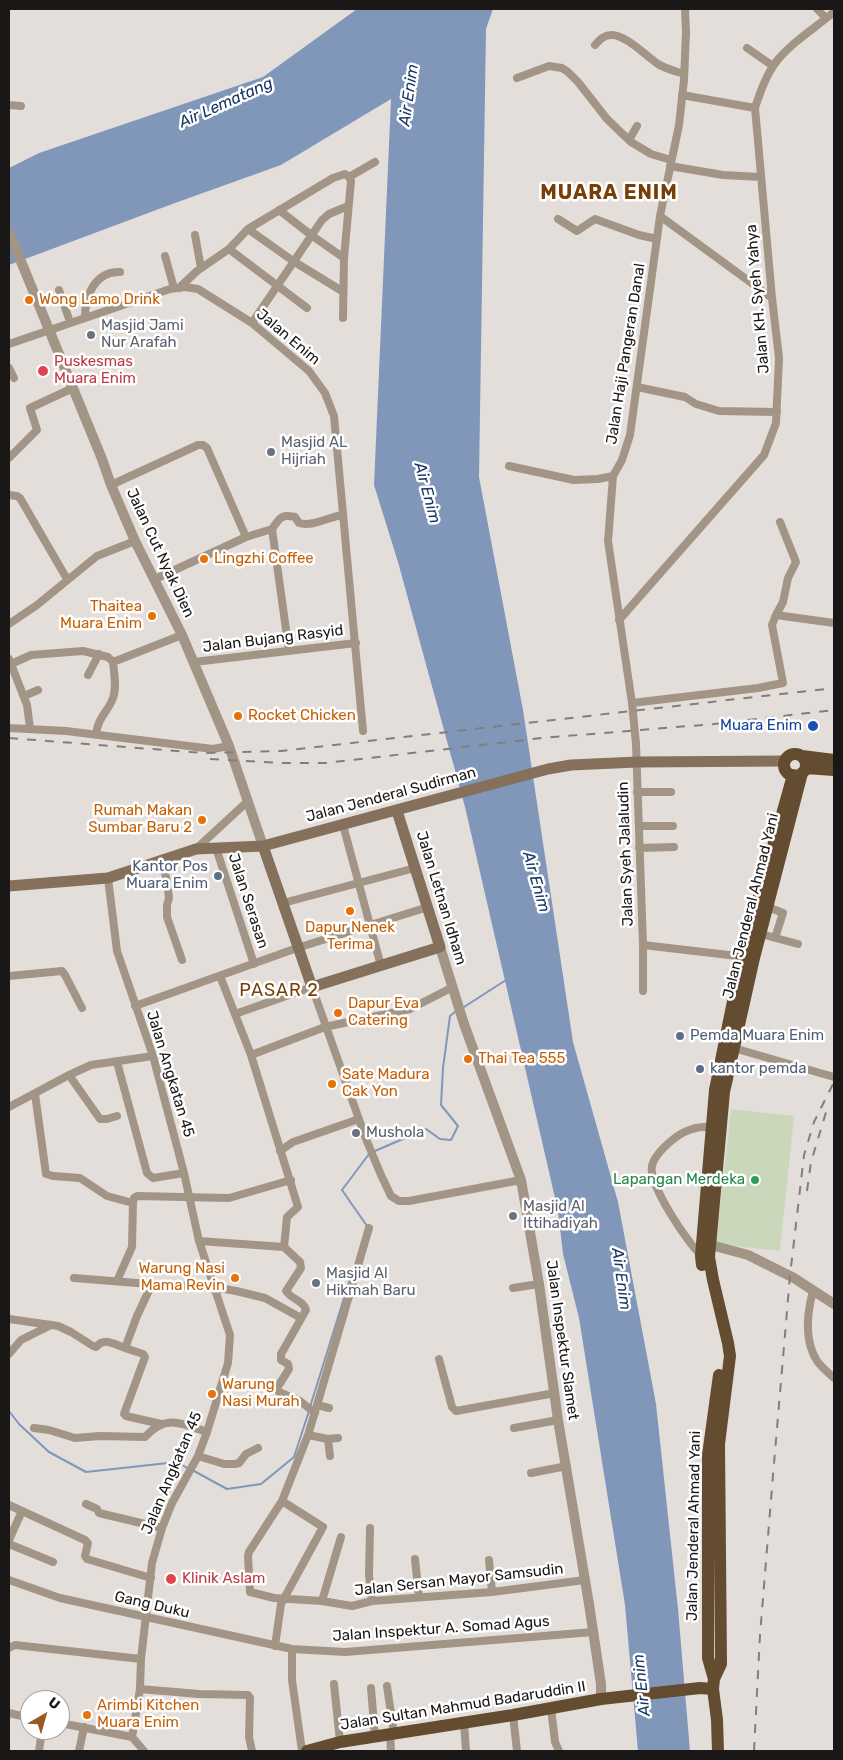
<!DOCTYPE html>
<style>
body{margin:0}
#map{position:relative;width:843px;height:1760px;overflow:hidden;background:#e4dedb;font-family:Rubik,sans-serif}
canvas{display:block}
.frame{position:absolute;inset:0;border:10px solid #1a1817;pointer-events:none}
.north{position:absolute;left:20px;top:1690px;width:50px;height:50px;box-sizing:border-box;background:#fff;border:1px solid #a3a3a2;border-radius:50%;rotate:38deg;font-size:14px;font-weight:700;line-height:20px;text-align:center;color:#1a1817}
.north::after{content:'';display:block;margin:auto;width:18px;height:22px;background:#9a5a24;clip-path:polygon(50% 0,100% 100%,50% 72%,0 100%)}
</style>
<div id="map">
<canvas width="843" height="1760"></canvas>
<div class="frame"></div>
<div class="north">U</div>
</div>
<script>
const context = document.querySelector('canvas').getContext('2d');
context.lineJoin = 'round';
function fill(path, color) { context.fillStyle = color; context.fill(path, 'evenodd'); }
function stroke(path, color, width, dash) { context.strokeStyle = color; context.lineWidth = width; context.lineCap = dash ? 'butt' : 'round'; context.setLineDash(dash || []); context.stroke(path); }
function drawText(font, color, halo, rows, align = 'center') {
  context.font = font + ' Rubik,sans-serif'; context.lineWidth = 5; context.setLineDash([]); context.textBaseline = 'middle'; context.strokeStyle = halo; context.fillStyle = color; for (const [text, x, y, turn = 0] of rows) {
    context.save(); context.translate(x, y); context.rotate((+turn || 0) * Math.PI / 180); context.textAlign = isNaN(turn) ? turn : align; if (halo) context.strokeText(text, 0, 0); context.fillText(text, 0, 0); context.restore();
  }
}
const green = new Path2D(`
 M731,1109L794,1116L780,1251L716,1244Z`);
const water = new Path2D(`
 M357,9H493L486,29L479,477L523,710L573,1042L618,1202L656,1404L678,1609L690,1751H638L625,1605L579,1318L563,1254L558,1211L465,807L398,562L374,485L391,99L281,165L175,203L9,265V168L39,153L263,77Z`);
const stream = new Path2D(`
 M464,1007L506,980
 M375,1151L426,1129L440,1139L451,1140L458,1126L441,1105L443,1068L450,1016L455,1012
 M367,1226L342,1190L369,1154
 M310,1407L354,1266
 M9,1411L19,1424L49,1452L86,1472L177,1462L189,1469
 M194,1471L227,1489L261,1484L294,1457L309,1411`);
const minor = new Path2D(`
 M817,9L826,18
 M595,45C599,40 604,35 611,35C625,34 646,56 658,64C666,69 675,71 684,74
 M747,48L773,66
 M517,78L549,66L562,68L568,72L578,82L607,119L631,142L651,154L671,160
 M682,95L755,108
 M9,105L21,106
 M629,140L637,126
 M670,166L723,175L761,177
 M349,177L375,162
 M279,210L311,235L344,258
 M660,216L772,298
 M558,219L577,231L595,219L639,235L657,239
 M248,229L293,261L342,291
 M195,235L201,268
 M229,249L307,308
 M165,256L174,288
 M179,288L197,271L229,249L248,229L333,178L345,174L349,177L351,181L344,258L343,318
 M59,290L70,322
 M85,317C85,296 95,271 120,272
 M252,323L322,220L329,214L348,206
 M9,344L170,289L185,287L198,289L252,323L309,371L325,393L334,416L363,731
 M9,368L14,378
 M637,387L685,397L696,404L719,411L777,412
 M9,458L37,430L30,408L73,388
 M509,466L574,480L598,479L613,476
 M111,485L198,445H203L207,448L246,537
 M9,495L17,496L20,498L67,579
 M272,529L289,651
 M272,529C280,518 280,514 295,517L299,523C312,527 329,517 342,515
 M155,579L246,537L272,529
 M776,615L783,602L788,578L796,562L780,522
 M619,620L764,455L776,423L779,358L772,298L755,108C760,92 766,75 776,62C792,42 815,28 834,12
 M9,624L37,605L97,556L135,541
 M9,659L27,705L30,728
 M113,662L182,635
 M194,662L356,643
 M11,664L31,655L83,651L108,657L113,662
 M88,675L99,654
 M24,696L38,690
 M632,703L758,688L783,683L772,625L776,615L834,623
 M9,728L66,731L213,749L229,746
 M96,734C98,717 108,712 113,698C117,687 114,673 113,662
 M637,792H671
 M343,825L381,966
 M639,826H673
 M216,848L254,964
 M639,848L674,847
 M196,849L248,801
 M162,860L167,882L169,898L167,905V917L182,960
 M108,878L117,951L153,1056L184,1173L199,1241L230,1335L228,1363L207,1432L198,1456L172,1503L162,1528L152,1563L141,1659L140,1689L132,1737L144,1751
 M283,903L415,868
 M768,907L783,913L775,938
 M761,934L798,944
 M643,945L746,957
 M9,976L62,971L65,975L82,1008
 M220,976L251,1055L298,1207L287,1217L284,1247
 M643,991V945L636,744L632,703L608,541L613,476L622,460L630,435L660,216L679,125L684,80L686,32L685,9
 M135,1006L297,948L428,907
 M235,1014L312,987L366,1139L381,1175L391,1196L399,1201H409L521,1180
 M730,1047L834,1077
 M251,1055L325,1027L410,1009L453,987
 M117,1062L147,1173L153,1178L184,1173
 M69,1075L100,1119H107L117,1116
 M35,1094L46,1174L53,1176L80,1178L107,1196L133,1203
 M9,1107L69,1075L91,1065L153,1056
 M280,1151L293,1142L359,1119
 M199,1241L284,1247L300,1262L301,1268L286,1291C291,1299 304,1301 306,1310L281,1354V1360L288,1364L289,1369L277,1388L279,1392L300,1401L315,1413
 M702,1256C688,1244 648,1184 652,1166C654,1156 664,1147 671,1141C684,1130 696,1126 714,1127
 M74,1278L162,1285L213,1287L236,1291L265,1298L301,1318
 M117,1281L132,1247L133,1203L134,1198L137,1196L229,1198L291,1180
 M152,1284L137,1316L125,1348L143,1354L145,1357L124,1414L126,1416L161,1424
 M513,1288L539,1284
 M813,1291C807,1313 804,1340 817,1361C822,1368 829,1373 834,1378
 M9,1319L58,1326L71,1332L93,1346L96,1347C105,1337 114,1344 125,1348
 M9,1354L21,1340L51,1325
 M439,1359L452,1407L456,1411L555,1393
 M317,1405L369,1228
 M329,1408L317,1405L308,1435L282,1501L249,1552L248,1556L250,1592L274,1598L322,1601L352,1606L372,1601L492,1592L585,1580
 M34,1428L49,1430L75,1438L100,1436L145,1437C166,1414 180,1423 207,1432
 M514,1428L558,1420
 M308,1435L328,1439L338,1438
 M328,1439L330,1456
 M198,1456L224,1464H235L239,1463L246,1454L258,1448
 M531,1473L567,1466
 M86,1504L97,1509L99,1513L162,1528
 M9,1505L85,1540L88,1543L85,1556L87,1559L151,1578
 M370,1528L369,1575L372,1601
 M9,1540L22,1511
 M9,1544L53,1562
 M415,1559L419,1597
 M489,1560L492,1592
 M9,1580L60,1598L292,1649L345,1652L593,1632
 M322,1601L341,1537
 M275,1646L281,1604L323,1527L282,1501
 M9,1648L15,1645L141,1659
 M292,1649V1680L302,1751
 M334,1684L340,1742
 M387,1686L394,1734
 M371,1688L375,1737
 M140,1689L199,1694L248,1695L250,1698L249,1737L252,1751
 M551,1708L555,1742L559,1751
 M9,1713L30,1718
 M513,1715L517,1751
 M60,1723L132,1737
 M464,1723L466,1751
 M390,1735L391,1751
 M39,1751L42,1730
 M79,1751L84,1727`);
const tertiary = new Path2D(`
 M9,232L102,459L111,485L135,541L182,635L229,746L263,846
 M440,947L464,1024L521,1180L539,1284L558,1420L589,1604L601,1684V1699
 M711,1245L748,1255L794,1278L834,1304`);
const secondary = new Path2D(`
 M263,846L312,987L440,947L397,811
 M9,886L108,878L196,849L263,846L548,769L571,765L637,762L785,761`);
const trunk = new Path2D(`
 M784 765a11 11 0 1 1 22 0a11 11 0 1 1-22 0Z
 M802,756L834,760
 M806,768L834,770
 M702,1265L701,1256L715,1090L742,957L793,775
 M714,1679L708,1658V1455L719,1375
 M713,1689L714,1679L721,1664L719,1444L730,1356L728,1343L713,1280L709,1257L724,1092L754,958L802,773
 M307,1751L340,1742L513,1715L601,1699L700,1688L713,1689L717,1720L718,1751`);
const rail = new Path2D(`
 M9,738L203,753L281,751L834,688
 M210,759L283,763H326L542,738L714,724L834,710
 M807,1191L811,1162L827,1109
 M754,1751L760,1635L773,1475L790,1276L804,1155L814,1122L834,1082`);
const markers = [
 [29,300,5,"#e8710a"],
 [91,335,5,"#6b7280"],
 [43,371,6,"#e0444e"],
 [271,452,5,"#6b7280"],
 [204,559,5,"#e8710a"],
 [152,616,5,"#e8710a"],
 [238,716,5,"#e8710a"],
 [813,726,6,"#1a4fb4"],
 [202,820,5,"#e8710a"],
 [218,876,5,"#5c6f8a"],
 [350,911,5,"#e8710a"],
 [338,1013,5,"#e8710a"],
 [680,1036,5,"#5c6f8a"],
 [468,1059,5,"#e8710a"],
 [700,1069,5,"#5c6f8a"],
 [332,1084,5,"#e8710a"],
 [356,1133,5,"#6b7280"],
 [755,1180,5,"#2e9e5b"],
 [513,1216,5,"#6b7280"],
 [235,1278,5,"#e8710a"],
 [316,1283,5,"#6b7280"],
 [212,1394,5,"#e8710a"],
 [171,1579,6,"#e0444e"],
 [87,1715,5,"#e8710a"]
];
const streetNames = [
 ["Jalan KH. Syeh Yahya",758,299,-95],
 ["Jalan Enim",288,337,40],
 ["Jalan Haji Pangeran Danal",626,354,-81],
 ["Jalan Cut Nyak Dien",160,553,65],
 ["Jalan Bujang Rasyid",273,639,-7],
 ["Jalan Jenderal Sudirman",391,795,-15],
 ["Jalan Syeh Jalaludin",626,854,-92],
 ["Jalan Letnan Idham",441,898,73],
 ["Jalan Serasan",248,901,72],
 ["Jalan Jenderal Ahmad Yani",751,906,-76],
 ["Jalan Angkatan 45",170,1074,73],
 ["Jalan Inspektur Slamet",562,1340,82],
 ["Jalan Angkatan 45",172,1473,-67],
 ["Jalan Jenderal Ahmad Yani",694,1526,-89],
 ["Jalan Sersan Mayor Samsudin",459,1580,-6],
 ["Gang Duku",152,1605,13],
 ["Jalan Inspektur A. Somad Agus",441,1629,-4],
 ["Jalan Sultan Mahmud Badaruddin II",463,1706,-9]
];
const foodNames = [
 ["Wong Lamo Drink",39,300],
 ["Lingzhi Coffee",214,559],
 ["Thaitea",142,607,"right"],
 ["Muara Enim",142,624,"right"],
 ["Rocket Chicken",248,716],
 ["Rumah Makan",192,811,"right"],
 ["Sumbar Baru 2",192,828,"right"],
 ["Dapur Nenek",350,928,"center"],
 ["Terima",350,945,"center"],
 ["Dapur Eva",348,1004],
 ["Catering",348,1021],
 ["Thai Tea 555",478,1059],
 ["Sate Madura",342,1075],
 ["Cak Yon",342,1092],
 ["Warung Nasi",225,1269,"right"],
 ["Mama Revin",225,1286,"right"],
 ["Warung",222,1385],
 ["Nasi Murah",222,1402],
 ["Arimbi Kitchen",97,1706],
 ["Muara Enim",97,1723]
];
const worshipNames = [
 ["Masjid Jami",101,326],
 ["Nur Arafah",101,343],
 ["Masjid AL",281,443],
 ["Hijriah",281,460],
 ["Mushola",366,1133],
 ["Masjid Al",523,1207],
 ["Ittihadiyah",523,1224],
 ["Masjid Al",326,1274],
 ["Hikmah Baru",326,1291]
];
const healthNames = [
 ["Puskesmas",54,362],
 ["Muara Enim",54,379],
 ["Klinik Aslam",182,1579]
];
const transitNames = [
 ["Muara Enim",802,726]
];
const serviceNames = [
 ["Kantor Pos",208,867,"right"],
 ["Muara Enim",208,884,"right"],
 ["Pemda Muara Enim",690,1036],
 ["kantor pemda",710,1069]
];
const leisureNames = [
 ["Lapangan Merdeka",745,1180]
];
const waterNames = [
 ["Air Enim",409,95,-82],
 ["Air Lematang",226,103,-24],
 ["Air Enim",427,493,75],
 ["Air Enim",536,882,74],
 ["Air Enim",621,1279,82],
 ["Air Enim",642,1685,-96]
];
const quarterNames = [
 ["PASAR 2",279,991]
];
const districtNames = [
 ["MUARA ENIM",609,193]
];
fill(green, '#cbd7bb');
fill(water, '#8097ba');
stroke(stream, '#8097ba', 2);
stroke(minor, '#a29586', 8);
stroke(tertiary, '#a29586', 10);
stroke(secondary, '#84705b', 11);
stroke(trunk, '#644c30', 12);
stroke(rail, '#827e7c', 2, [9, 9]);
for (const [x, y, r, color] of markers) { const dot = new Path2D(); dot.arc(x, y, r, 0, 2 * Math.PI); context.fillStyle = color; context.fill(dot); stroke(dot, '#fff', 2); }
drawText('15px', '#1a1817', '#fff', streetNames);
drawText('15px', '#c56008', '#fff', foodNames, 'left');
drawText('15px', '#5b616d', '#fff', worshipNames, 'left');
drawText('15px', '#be3a42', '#fff', healthNames, 'left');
drawText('15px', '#164399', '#fff', transitNames, 'right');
drawText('15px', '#4e5e75', '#fff', serviceNames, 'left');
drawText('15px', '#27864d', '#fff', leisureNames, 'right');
drawText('italic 16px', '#183765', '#fff', waterNames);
context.letterSpacing = '1px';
drawText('18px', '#773e06', '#fff', quarterNames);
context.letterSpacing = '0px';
context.letterSpacing = '1px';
drawText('bold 20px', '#773e06', '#fff', districtNames);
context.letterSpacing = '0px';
</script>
